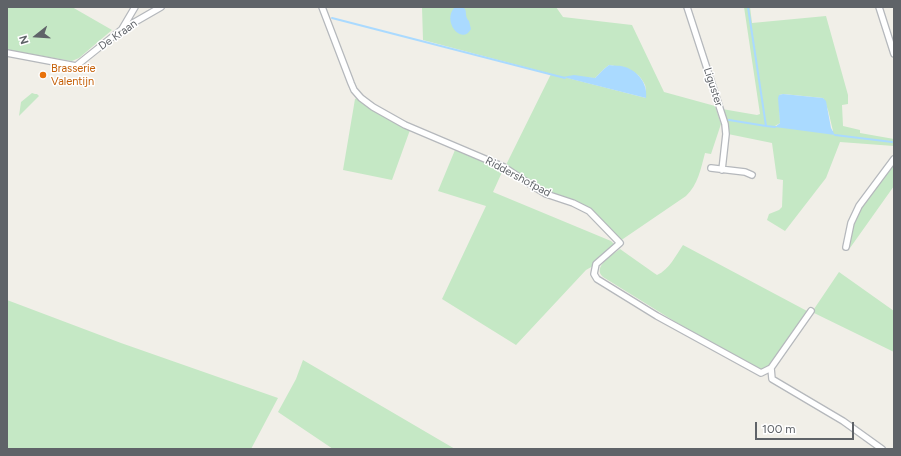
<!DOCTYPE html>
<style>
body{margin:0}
#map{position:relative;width:901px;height:456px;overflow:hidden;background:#f1efe8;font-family:Figtree,sans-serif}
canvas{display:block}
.frame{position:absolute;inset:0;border:8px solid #5f6368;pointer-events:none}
.north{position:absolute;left:16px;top:16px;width:40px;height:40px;-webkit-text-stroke:3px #fff;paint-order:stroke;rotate:253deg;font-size:11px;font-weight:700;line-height:16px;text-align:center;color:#5f6368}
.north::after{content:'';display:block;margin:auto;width:14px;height:18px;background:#5f6368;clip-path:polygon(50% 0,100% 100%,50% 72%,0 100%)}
.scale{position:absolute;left:755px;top:422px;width:99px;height:18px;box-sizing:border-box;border:2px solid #5f6368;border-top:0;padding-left:5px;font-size:12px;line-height:14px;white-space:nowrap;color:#5f6368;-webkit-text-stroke:3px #fff;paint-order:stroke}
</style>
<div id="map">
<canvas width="901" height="456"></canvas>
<div class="frame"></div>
<div class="north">N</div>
<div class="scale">100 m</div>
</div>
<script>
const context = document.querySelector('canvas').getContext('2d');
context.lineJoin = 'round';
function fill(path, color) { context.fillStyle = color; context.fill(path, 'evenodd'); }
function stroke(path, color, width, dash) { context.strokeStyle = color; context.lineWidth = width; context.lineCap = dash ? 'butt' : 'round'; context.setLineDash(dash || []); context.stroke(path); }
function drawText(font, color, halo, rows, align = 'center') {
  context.font = font + ' Figtree,sans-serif'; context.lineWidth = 3; context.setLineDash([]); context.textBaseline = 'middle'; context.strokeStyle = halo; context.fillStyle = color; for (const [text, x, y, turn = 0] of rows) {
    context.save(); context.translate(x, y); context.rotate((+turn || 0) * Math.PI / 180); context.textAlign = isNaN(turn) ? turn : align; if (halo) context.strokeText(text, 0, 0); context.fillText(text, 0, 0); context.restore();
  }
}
const green = new Path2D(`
 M7,7H72L112,30L79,58L72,61L7,50Z
 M422,7H556L563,17L632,25L664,92L715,106L721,124L711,154L705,153C701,168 698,185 686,196L620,241L600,220L571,201L523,178L506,165L551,74L423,40ZM609,65C624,68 638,69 645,85C646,88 646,94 646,98L564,77L595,78L604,69Z
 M744,7H750L752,23L826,16L848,95V104L842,105L843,126L860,130V133L894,139V146L840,142L826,178L785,231L767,220L769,214L779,210L782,207L783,180L777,179L772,143L728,134L722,109L757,115L760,114ZM783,94L823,98L828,110L833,131L775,126L780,123L779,95Z
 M32,93L35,94H37L39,96L19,116L21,102Z
 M357,98L380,114L410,130L392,180L343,170L355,99Z
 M455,150L503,170L493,192L611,241L615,245L597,260L593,266L586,270L516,345L442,299L486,206L438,191Z
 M894,162V186L850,248C850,244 849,239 850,235C852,215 882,180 894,162Z
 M683,245L807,311L765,373L674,321L603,277C592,267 612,255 620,249L654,273L657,275C669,270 676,255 683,245Z
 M839,272L894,311V352L812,312Z
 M7,300L121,343L278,398L251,449H7Z
 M303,360L455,449H333L278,412L296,379Z`);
const water = new Path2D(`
 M455,7C472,6 462,14 469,21L471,29C462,46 441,21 455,7Z
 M609,65C614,66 620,65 625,67C638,71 648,84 646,98L563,77L574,75L595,78L604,69Z
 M783,94L823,98L826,101L831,128L835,135L775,127L780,123L778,98L779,95Z`);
const stream = new Path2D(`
 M748,7L766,126L775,127
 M332,18L565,78
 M729,120L766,126
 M835,135L892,142`);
const minor = new Path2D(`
 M322,7L351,83L354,90L361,98L373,107L405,125L504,167L525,181L546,194L573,203L589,211L620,243L596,264L594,274L597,279L657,316L761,373L771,368L811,311
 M687,7L725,124L726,134L722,170
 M879,7L894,54
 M122,29L135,7
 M7,53L76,66L121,30L161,7
 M711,168L745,172L752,175
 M846,247L851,223L859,206L894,159
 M771,368L772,379L843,421L882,449`);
const markers = [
 [43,75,4,"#e8710a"]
];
const streetNames = [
 ["De Kraan",118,35,-35],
 ["Liguster",713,87,72],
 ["Riddershofpad",518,177,28]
];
const foodNames = [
 ["Brasserie",51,69],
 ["Valentijn",51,82]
];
fill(green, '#c5e8c5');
fill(water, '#aadaff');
stroke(stream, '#aadaff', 2);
stroke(minor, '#b5b8bc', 8);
stroke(minor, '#fff', 5.5);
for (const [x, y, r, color] of markers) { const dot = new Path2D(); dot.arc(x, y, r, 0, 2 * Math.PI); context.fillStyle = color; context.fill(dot); stroke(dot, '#fff', 1.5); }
drawText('11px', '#5f6368', '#fff', streetNames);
drawText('11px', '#c56008', '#fff', foodNames, 'left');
</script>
